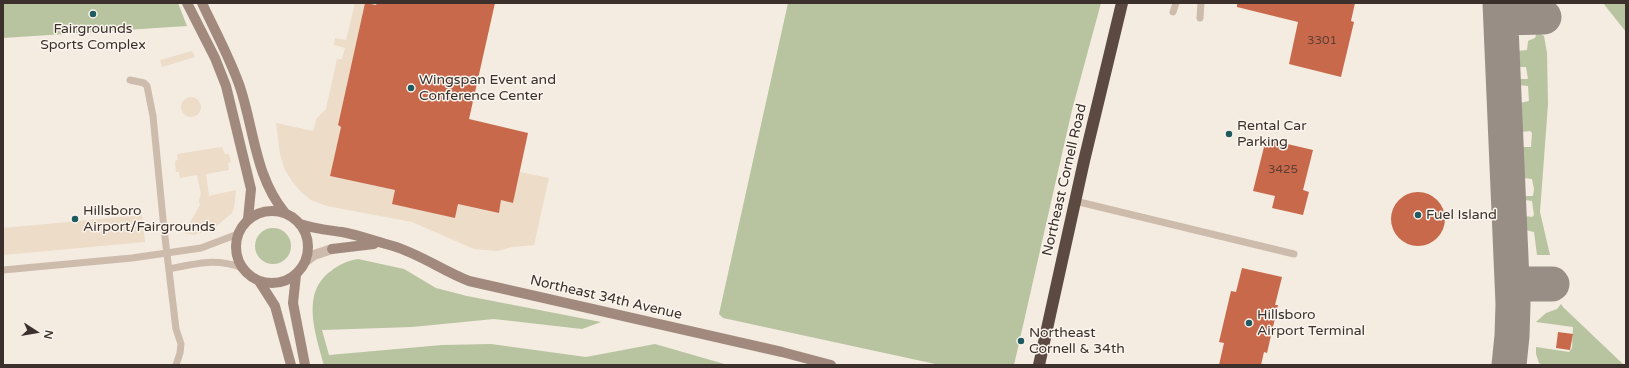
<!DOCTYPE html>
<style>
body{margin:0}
#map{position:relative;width:1629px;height:368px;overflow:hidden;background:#f4ebe1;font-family:"Varela Round",sans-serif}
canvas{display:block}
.frame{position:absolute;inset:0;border:4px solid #3b302b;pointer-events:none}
.north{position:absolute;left:16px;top:312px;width:40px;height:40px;-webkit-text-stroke:3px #fbf5ee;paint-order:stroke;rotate:102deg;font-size:11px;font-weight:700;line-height:16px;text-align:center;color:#3b302b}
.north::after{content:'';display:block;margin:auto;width:14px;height:18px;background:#3b302b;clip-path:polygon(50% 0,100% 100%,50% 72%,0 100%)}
</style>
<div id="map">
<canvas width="1629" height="368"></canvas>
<div class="frame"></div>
<div class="north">N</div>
</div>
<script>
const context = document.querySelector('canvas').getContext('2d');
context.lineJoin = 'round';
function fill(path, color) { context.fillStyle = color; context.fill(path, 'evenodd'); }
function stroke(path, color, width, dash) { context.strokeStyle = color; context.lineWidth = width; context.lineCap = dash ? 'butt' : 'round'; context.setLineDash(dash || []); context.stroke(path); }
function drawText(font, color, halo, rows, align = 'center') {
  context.font = font + ' "Varela Round",sans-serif'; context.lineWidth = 3; context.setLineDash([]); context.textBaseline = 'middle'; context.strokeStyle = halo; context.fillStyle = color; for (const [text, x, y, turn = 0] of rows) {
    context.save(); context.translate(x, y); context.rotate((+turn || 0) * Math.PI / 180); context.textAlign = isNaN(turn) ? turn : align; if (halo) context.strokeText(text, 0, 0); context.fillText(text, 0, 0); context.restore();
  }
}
const green = new Path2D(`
 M3,3H178L187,26L3,38Z
 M788,3H1101L1072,110L1014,365H940L723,318L719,314Z
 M1603,3H1626V32Z
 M1537,32L1544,36L1547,53L1548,104L1540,212L1550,255H1537L1534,232L1525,230V216L1532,217L1534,215L1532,201L1525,200L1524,196H1533L1534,189L1532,179L1524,178L1522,147H1531L1532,133L1530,131L1521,132L1520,103L1529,101L1528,86L1519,85V79H1528L1526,67H1519L1518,51L1527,50L1528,41L1535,38Z
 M255 246a18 18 0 1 1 36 0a18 18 0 1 1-36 0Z
 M358,259L404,269L436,288L467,296L601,322L582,329L494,319L412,327L322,330L329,355L442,345L491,344L586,357L655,344L728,365H324C316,335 300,293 331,271C340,264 347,261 358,259Z
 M1561,304L1563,307L1624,365H1542L1539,363L1536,354V347L1569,352L1572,348L1573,327L1536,322L1546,313L1557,309Z`);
const plaza = new Path2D(`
 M355,3H365L338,124L341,127L330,176L395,190L393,204L455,218L458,204L499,213L501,200L513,203L520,172L549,178L534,245L512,247L497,251L474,249L412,222L327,206L311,200L301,192L292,181L285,170L280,154L276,123L313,131L317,118L326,109L337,59H342L345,48L334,45L335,38L346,40Z
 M192,51L195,57L162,67L160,60Z
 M181 107a10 10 0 1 1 20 0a10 10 0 1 1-20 0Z
 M222,147L225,154H229L231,162L228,163L229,170L206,174L209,196L236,190L234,208L232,213L214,228L194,235L185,233L181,226L187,224L191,221L200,205L199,201L201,194L197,175L180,178L179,172H176L175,161L178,160L177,154Z
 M142,215L145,242L3,255V228Z`);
const taxiway = new Path2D(`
 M1500,3L1513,304L1512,336L1509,365
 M1501,18L1544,17
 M1513,284H1552`);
const building = new Path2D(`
 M365,3L376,5L377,3H495L469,119L528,133L513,203L501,200L499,213L458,204L455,218L392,204L395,190L330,176L341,127L338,125Z
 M1237,3H1355L1351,21L1354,22L1341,77L1289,64L1298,22L1237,7Z
 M1266,139L1313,150L1303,190L1309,192L1303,215L1272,208L1275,196L1253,191Z
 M1391 219a27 27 0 1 1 54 0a27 27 0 1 1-54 0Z
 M1242,268L1282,277L1275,305H1278L1267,353L1264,352L1261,365H1219L1224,343L1219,342L1231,291L1236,292Z
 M1558,332L1573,334L1570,350L1556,348Z`);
const lane = new Path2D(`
 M1173,12L1176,3
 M1200,18L1201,3
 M130,80L144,83L147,86L153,116L164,229L176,329L181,344L180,353L176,365
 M1075,201L1294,254
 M169,269C197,263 215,258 243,268
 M3,270L132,258L201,248L238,234`);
const street = new Path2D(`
 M306,261L314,255L332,249`);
const secondary = new Path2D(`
 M187,3L215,58L226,86L251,189L248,219
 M202,3C215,31 230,58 240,87C254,129 255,177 285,213
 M236 247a36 36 0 1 1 72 0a36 36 0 1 1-72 0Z
 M300,224C314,229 328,230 342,232C359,235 377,242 393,246C420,254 443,271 469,281L782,352L831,365
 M332,249L374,244
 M296,275L293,303L305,365
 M259,281L275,306L291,365`);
const highway = new Path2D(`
 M1039,365L1084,161L1122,3`);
const markers = [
 [93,14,4,"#1f5a5e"],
 [411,88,4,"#1f5a5e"],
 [1229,134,4,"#1f5a5e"],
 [1418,215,4,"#1f5a5e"],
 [75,219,4,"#1f5a5e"],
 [1249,323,4,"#1f5a5e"],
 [1021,341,4,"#1f5a5e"]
];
const numberNames = [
 ["3301",1322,41],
 ["3425",1283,170]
];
const poiNames = [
 ["Fairgrounds",93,29,"center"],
 ["Sports Complex",93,45,"center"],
 ["Wingspan Event and",419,80],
 ["Conference Center",419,96],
 ["Rental Car",1237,126],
 ["Parking",1237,142],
 ["Hillsboro",83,211],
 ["Airport/Fairgrounds",83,227],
 ["Fuel Island",1426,215],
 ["Hillsboro",1257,315],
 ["Airport Terminal",1257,331],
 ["Northeast",1029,333],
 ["Cornell & 34th",1029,349]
];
const streetNames = [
 ["Northeast Cornell Road",1065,180,-77],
 ["Northeast 34th Avenue",606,298,13]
];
fill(green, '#b8c4a0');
fill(plaza, '#ecdcc8');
stroke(taxiway, '#988e86', 35);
fill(building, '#c8694b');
stroke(lane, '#cdbbac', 7);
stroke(street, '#cdbbac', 10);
stroke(secondary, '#a18a7d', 10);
stroke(highway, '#5c4a42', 12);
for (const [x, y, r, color] of markers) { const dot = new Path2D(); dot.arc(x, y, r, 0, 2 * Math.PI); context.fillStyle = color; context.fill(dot); stroke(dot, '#fbf5ee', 1.5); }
drawText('12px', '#5e3e33', null, numberNames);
drawText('14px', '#3b302b', '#fbf5ee', poiNames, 'left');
drawText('14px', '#3b302b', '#fbf5ee', streetNames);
</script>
